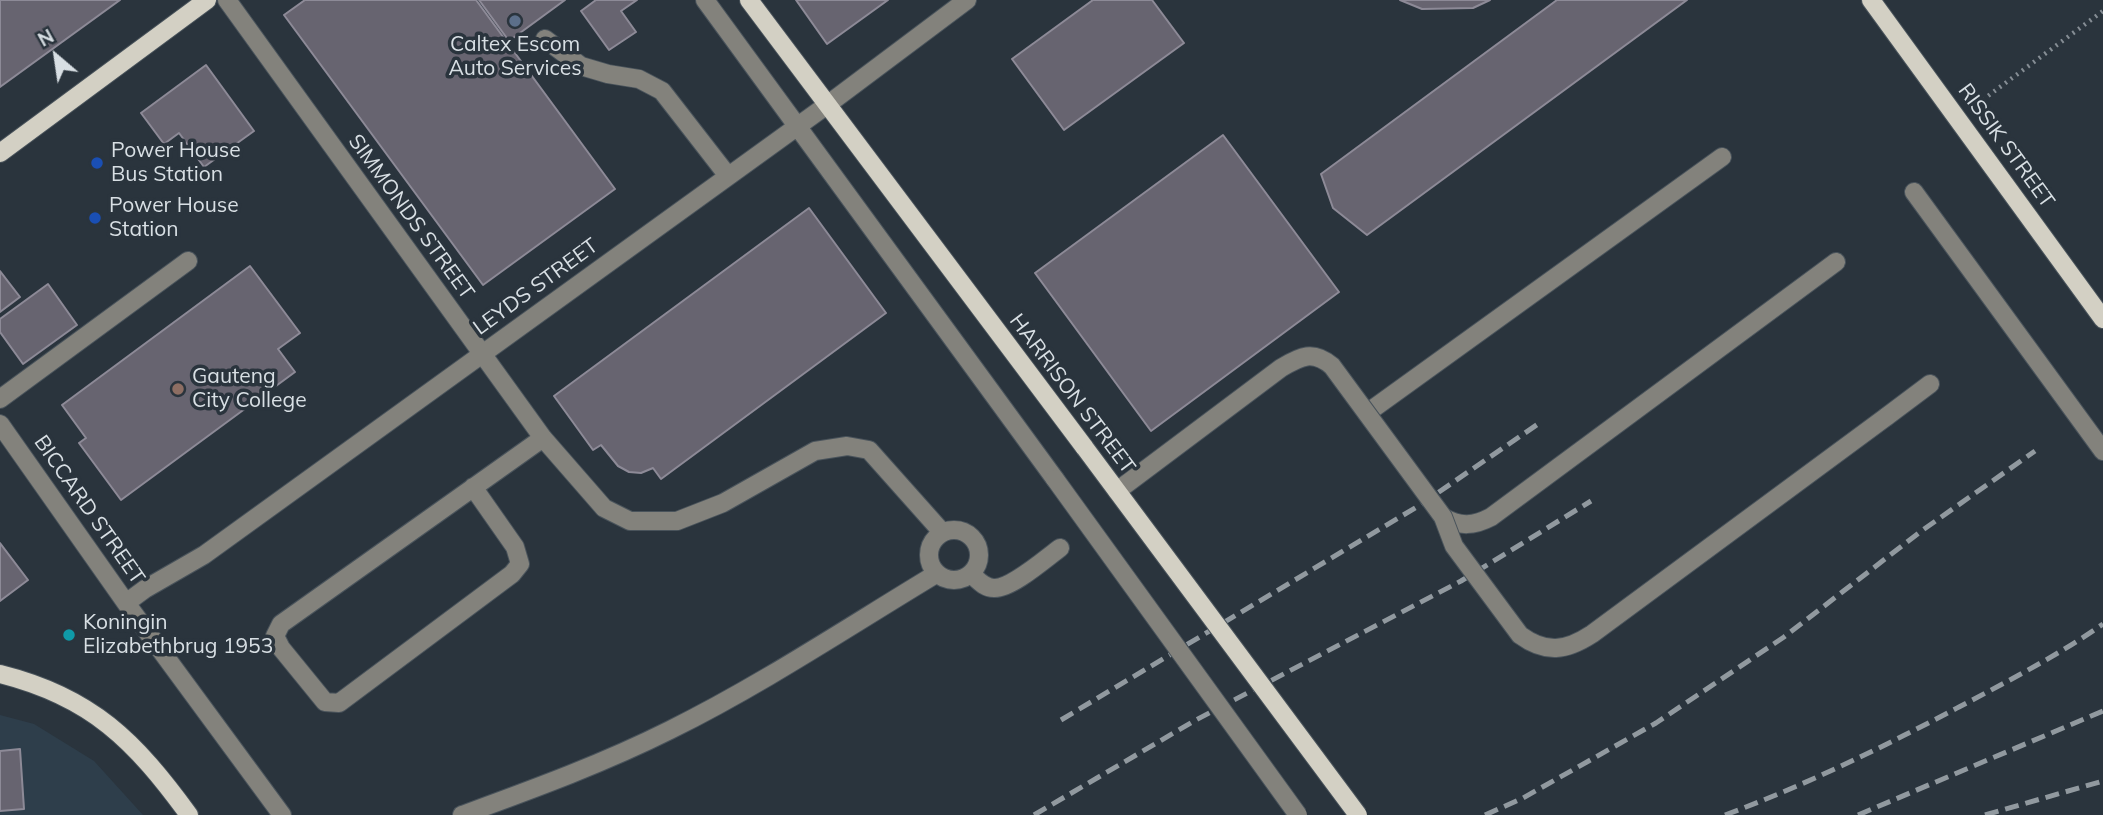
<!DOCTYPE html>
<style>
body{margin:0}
#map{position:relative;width:2103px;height:815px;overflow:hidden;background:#2a343d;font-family:Mulish,sans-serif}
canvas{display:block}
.north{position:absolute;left:21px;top:21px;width:70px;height:70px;-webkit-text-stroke:5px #2a343d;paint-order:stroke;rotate:331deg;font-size:19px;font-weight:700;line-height:28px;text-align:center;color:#d8dfe4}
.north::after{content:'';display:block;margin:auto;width:24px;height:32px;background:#d8dfe4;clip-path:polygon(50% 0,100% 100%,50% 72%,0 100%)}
</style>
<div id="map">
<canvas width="2103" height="815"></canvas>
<div class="north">N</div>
</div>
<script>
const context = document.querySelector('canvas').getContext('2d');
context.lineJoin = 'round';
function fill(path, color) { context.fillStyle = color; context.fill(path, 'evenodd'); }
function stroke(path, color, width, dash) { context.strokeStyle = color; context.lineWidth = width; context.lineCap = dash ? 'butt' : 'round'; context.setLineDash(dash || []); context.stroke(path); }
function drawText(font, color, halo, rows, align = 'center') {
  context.font = font + ' Mulish,sans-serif'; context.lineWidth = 7; context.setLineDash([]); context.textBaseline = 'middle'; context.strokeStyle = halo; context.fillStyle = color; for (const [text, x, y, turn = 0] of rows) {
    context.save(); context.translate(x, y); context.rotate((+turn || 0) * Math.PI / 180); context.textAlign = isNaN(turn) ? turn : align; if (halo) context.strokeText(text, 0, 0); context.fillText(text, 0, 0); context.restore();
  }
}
const built = new Path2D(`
 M0,715L34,724L94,761L143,815H0Z`);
const building = new Path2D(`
 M0,0H120L0,87Z
 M305,0H476L615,189L483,285L284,15Z
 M479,0H565L509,41Z
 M596,0H637L621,11L636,32L609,50L581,11Z
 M796,0H888L827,44Z
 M1093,0H1152L1184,43L1064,130L1012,59Z
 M1400,0H1490L1473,8L1422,9Z
 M1557,0H1687L1367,235L1333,208L1321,174Z
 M206,65L254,131L204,167L179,133L164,144L141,113Z
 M1223,135L1339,292L1151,431L1035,273Z
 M809,208L886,313L661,479L653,468L641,473L629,472L618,466L601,445L593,450L554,396Z
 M250,266L300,333L278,349L295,372L121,500L79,443L86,438L62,405Z
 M0,271L20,297L0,312Z
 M48,284L77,325L23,364L0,332V319Z
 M0,543L28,580L0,601Z
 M20,749L24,809L0,811V751Z`);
const path = new Path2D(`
 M1977,104L2103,11`);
const minor = new Path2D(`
 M227,0L543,438L604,508L630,521H677L723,503L815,451L847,446L869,450L942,532
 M705,0L1055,479
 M545,39L581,66L608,74L639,79L662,91L728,176
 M1914,192L2103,451
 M0,399L188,261
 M1367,413L1722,157
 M1886,417L1930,384
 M0,424L126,603L282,815
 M473,487L515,547L520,564L512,574L339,703L325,702L281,648L275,636L281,624L543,438
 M1443,517C1460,527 1474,526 1491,517L1836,262
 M929 555a25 25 0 1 1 50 0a25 25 0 1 1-50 0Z
 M971,574C978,580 984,588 994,588C1011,589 1045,559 1060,548
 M126,603L145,589L204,555L827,105L967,0
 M462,815C533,789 602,764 670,730C761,685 848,627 936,574`);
const major = new Path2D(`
 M749,0L1085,448
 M1871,0L2103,319
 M0,153L207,0
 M0,674C92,697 135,741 189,815`);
const rail = new Path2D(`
 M1061,720L1420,505L1538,424
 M1034,815L1194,721L1461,581L1591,501
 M1485,815L1523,798L1656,723L1784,637L1920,532L2035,451
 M1725,815C1806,785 1883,747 1959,707C2008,681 2057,656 2103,624
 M1858,815L2103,711
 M1985,815L2103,781`);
const minorBridge = new Path2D(`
 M1055,479L1298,815
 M1117,491L1281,368C1301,356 1313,350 1332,366L1443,517L1454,546L1520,635C1546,654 1566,651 1592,634L1886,417`);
const majorBridge = new Path2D(`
 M1085,448L1358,815`);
const markers = [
 [515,21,7,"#5c6f8a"],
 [97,163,7,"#1a4fb4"],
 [95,218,7,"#1a4fb4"],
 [178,389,7,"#8d6e63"],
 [69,635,7,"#0f9aa8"]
];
const poiNames = [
 ["Caltex Escom",515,45,"center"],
 ["Auto Services",515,69,"center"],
 ["Power House",111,151],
 ["Bus Station",111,175],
 ["Power House",109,206],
 ["Station",109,230],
 ["Gauteng",192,377],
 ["City College",192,401],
 ["Koningin",83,623],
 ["Elizabethbrug 1953",83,647]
];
const streetNames = [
 ["RISSIK STREET",2006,146,54],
 ["SIMMONDS STREET",411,217,54],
 ["LEYDS STREET",536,287,-36],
 ["HARRISON STREET",1072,394,53],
 ["BICCARD STREET",89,510,55]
];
fill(built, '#2e3e4b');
fill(building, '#676470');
stroke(building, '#8d8a97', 2);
stroke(minor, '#49535b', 20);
stroke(major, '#49535b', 20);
stroke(path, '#858d94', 4.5, [2, 5]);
stroke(minor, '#83827c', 18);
stroke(major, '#d3d0c4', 18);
stroke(rail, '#91999f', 5, [14, 7]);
stroke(minorBridge, '#49535b', 20, []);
stroke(majorBridge, '#49535b', 20, []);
stroke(minorBridge, '#83827c', 18);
stroke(majorBridge, '#d3d0c4', 18);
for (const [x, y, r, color] of markers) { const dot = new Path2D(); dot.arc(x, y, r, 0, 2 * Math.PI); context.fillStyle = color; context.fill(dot); stroke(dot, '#2a343d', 2.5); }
drawText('21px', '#d8dfe4', '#2a343d', poiNames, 'left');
drawText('21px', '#d8dfe4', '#2a343d', streetNames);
</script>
